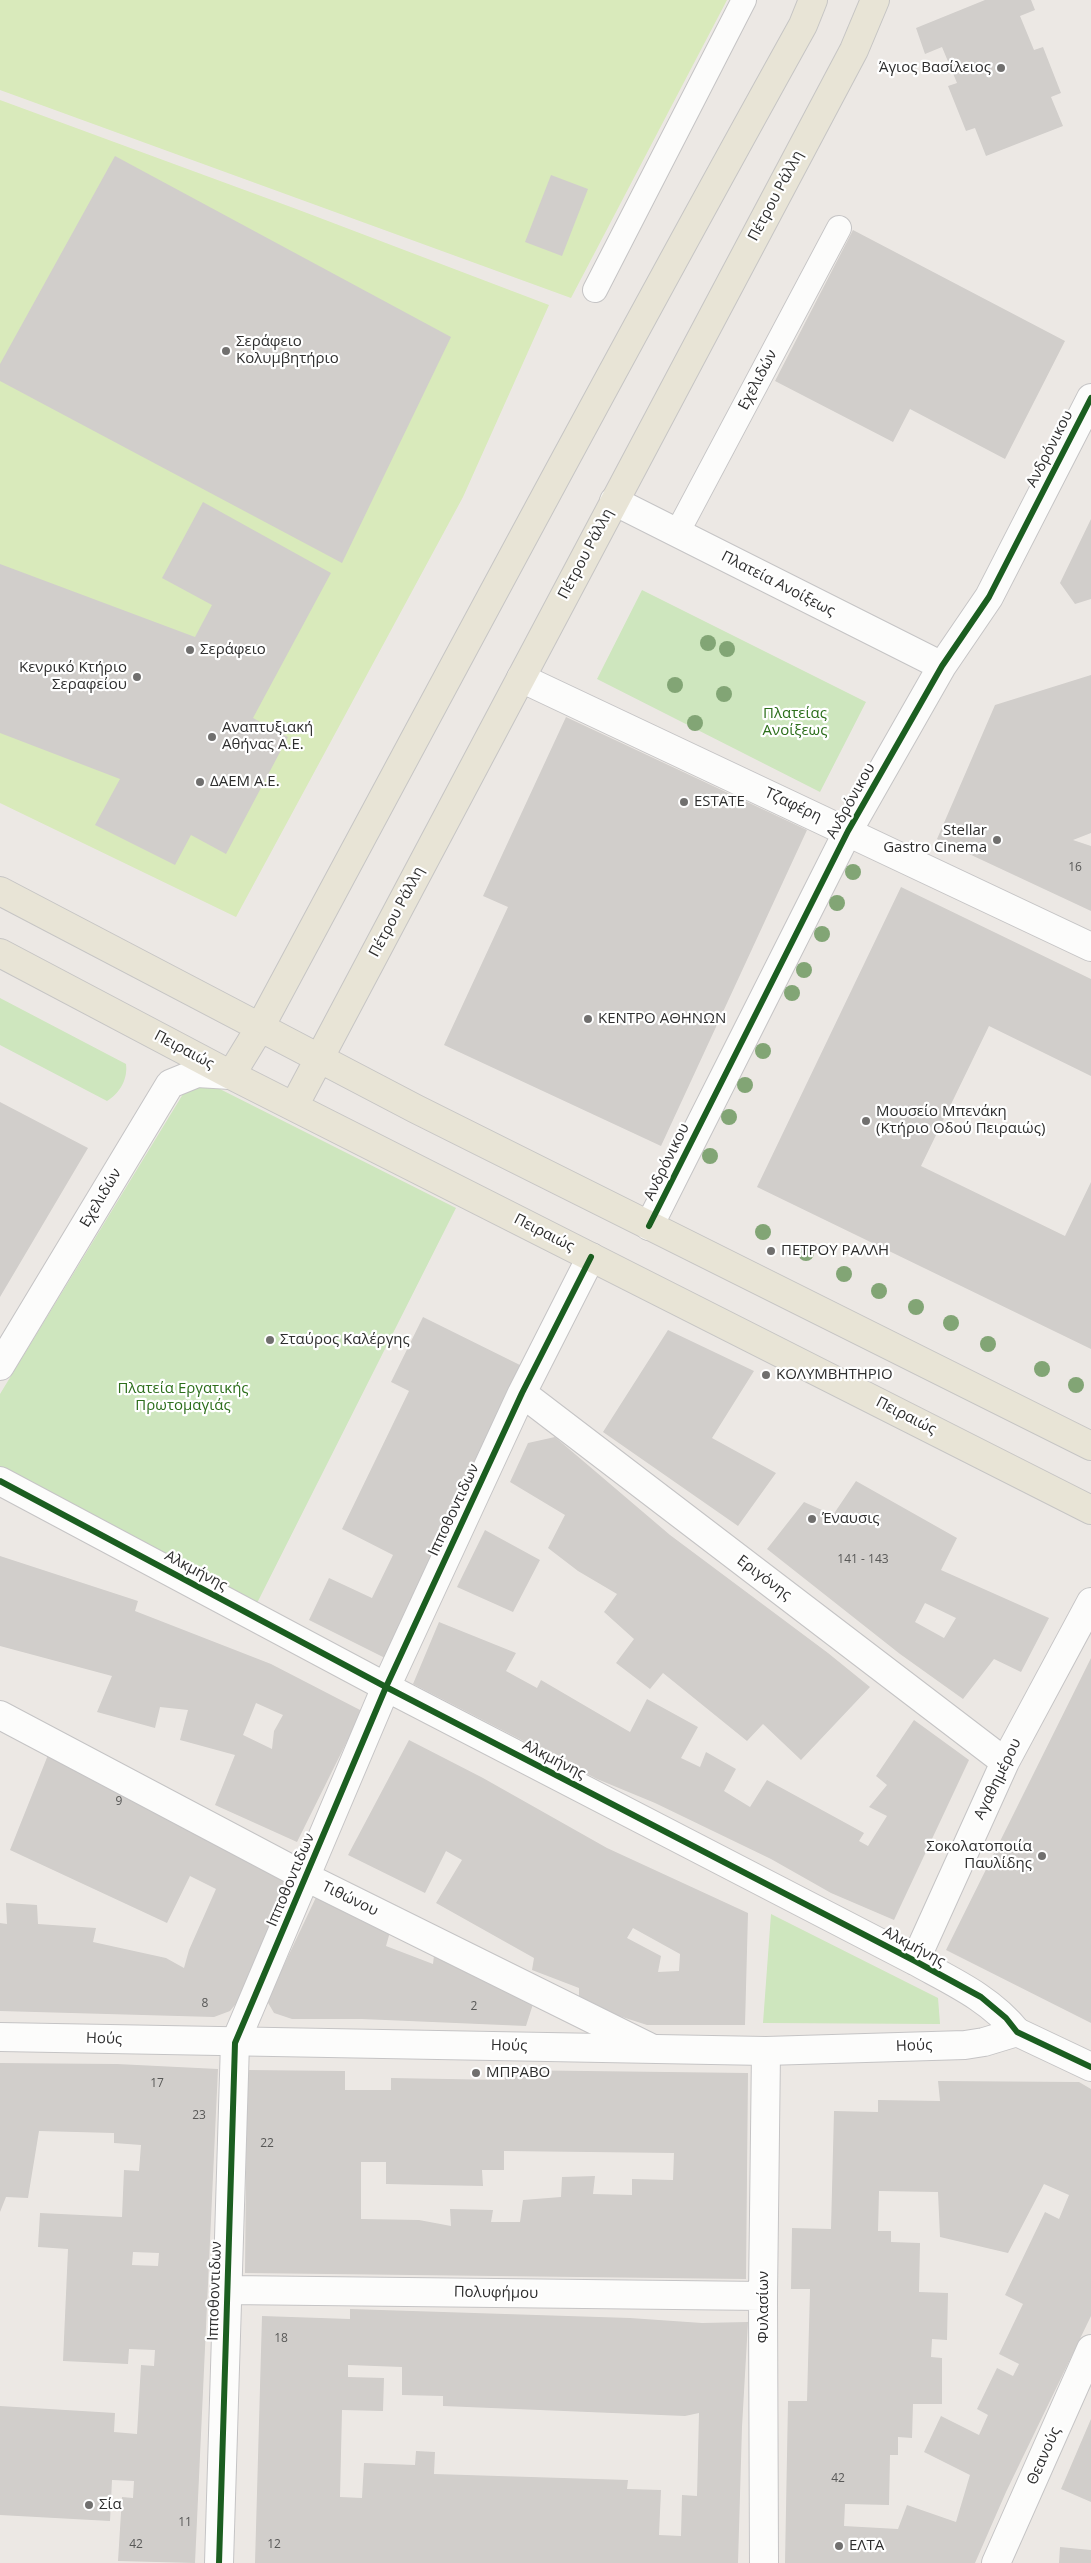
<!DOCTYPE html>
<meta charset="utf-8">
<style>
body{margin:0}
canvas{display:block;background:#ece8e4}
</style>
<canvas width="1091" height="2563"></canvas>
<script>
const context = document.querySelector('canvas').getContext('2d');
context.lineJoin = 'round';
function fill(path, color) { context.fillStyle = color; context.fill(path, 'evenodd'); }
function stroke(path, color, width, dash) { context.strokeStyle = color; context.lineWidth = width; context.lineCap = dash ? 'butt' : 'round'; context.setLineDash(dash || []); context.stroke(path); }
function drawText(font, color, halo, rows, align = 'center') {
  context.font = font + ' "Open Sans",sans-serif'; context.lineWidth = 4.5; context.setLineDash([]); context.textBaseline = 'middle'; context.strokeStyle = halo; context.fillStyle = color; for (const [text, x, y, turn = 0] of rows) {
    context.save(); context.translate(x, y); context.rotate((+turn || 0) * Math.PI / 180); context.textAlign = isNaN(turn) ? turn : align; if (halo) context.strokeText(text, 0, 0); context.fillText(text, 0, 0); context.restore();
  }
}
const green = new Path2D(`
 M642,590L866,702L820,792L597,679Z
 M0,998L126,1064C128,1079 120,1093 107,1101L0,1045Z
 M194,1076L456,1208L250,1617L0,1481V1394Z
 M771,1914L938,1998L940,2024L763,2023Z`);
const pitch = new Path2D(`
 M0,0H727L571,298L0,90Z
 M0,100L299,210L549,305L463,497L236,917L0,803Z`);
const building = new Path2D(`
 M985,0H1031L1035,10L1020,16L1034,50L1043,47L1061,93L1051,97L1063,126L986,156L975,128L966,131L948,86L957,83L942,47L925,54L916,28Z
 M115,156L451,337L342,563L0,381V364Z
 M551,175L588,189L562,256L525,242Z
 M853,230L1065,341L1005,459L910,409L893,442L775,381Z
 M203,502L331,573L253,718L288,737L226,854L191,835L175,865L95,825L120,779L0,733V564L195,637L212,605L162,578Z
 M1091,519V599L1075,604L1060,583Z
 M1091,675V833L1073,840L1091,846V911L937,839L995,705Z
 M566,717L807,830L661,1146L444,1045L508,907L483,896Z
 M901,887L1091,979V1076L989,1026L921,1166L1065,1236L1091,1182V1349L757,1187Z
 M0,1102L88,1148L0,1297Z
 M423,1317L526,1368L385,1658L309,1620L329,1578L372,1598L393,1555L342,1529L409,1391L391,1382Z
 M668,1330L754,1371L712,1438L776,1473L738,1526L603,1432Z
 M555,1437L670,1535L828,1653L870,1687L801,1760L763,1724L747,1741L663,1673L650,1689L616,1663L634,1639L604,1612L617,1594L578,1571L548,1548L565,1515L510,1482L528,1443Z
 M856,1481L957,1538L941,1570L1049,1618L1021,1672L994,1659L963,1699L900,1654L767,1549L804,1502L833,1515ZM925,1603L956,1618L944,1638L915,1622Z
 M485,1530L540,1560L513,1612L457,1587Z
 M0,1556L138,1601L135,1611L271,1664L362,1711L297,1842L215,1805L235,1755L180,1740L188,1710L160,1707L155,1728L97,1712L112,1676L0,1646ZM256,1703L283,1715L274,1731L272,1749L243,1735Z
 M439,1622L516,1653L506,1671L537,1688L541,1680L630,1732L647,1699L698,1727L681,1758L700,1767L706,1752L736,1769L724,1791L750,1807L767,1780L864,1833L859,1841L868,1846L887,1816L869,1807L887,1785L876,1776L914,1720L969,1760L894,1920L831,1893L771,1859L655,1803L597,1779L413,1684Z
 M1091,1658V2023L946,1950Z
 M409,1740L483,1778L607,1848L748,1913L745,2025H647L579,2003V1988L532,1970L534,1958L436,1903L462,1860L446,1851L425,1893L348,1855ZM633,1928L680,1954L679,1971L658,1972L661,1956L627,1938Z
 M48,1755L291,1876L239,2000L230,2011L214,2017L0,2011V1923L7,1924L6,1903L37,1905L38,1924L96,1928L93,1942L166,1958L184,1968L189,1950L216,1889L190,1876L167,1923L10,1850Z
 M319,1891L392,1925L386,1946L433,1964L435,1947L533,2004L526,2026L362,2019H292L274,2013L267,2001Z
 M0,2063L117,2064L218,2069L195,2563L118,2561L122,2497L133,2498L134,2481L112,2480L110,2521L0,2515V2406L115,2413L114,2432L137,2434L141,2365L154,2366L155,2350L129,2349L128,2364L63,2361L68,2249L38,2247L40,2213L122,2217L124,2170L139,2171L141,2145L114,2143V2133L39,2131L28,2198L6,2197L0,2212ZM133,2252L159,2253L158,2266L132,2265Z
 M247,2070L345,2071V2090H391V2078L505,2080V2070L748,2073L746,2279L245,2273ZM504,2151L674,2153L673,2180L632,2179V2195L593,2194L595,2176L562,2177L561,2197L523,2200L520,2222H491L493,2210L450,2209L451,2226L419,2220L361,2219V2162H386V2184L483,2186L482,2170H504Z
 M938,2081L1079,2082L1091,2089V2316L1006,2492L975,2563H785L788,2401H807L810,2289H791L792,2228L831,2229L834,2111L878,2112V2100L940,2101ZM1044,2184L1069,2195L1059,2219L1045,2212L1005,2295L1023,2304L999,2354L1019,2364L1013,2376L997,2368L977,2409L988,2415L979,2435L941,2416L924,2452L970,2475L956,2522L907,2505L898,2529L844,2526L845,2504L889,2505L890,2455H898V2437L912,2438L913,2404H942V2358L931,2357L932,2339L947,2340L948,2293L919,2292L920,2243L891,2242V2231H878L879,2191L938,2192L940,2237L1008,2253Z
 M350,2309L630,2318L702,2323L748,2322L742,2427L738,2563H255L262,2316L350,2319ZM348,2365L402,2367V2395L443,2396V2406L685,2416L699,2413L697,2496L682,2495L681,2536L659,2535L661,2490L627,2489L628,2480L434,2474L435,2452L416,2451L415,2465L364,2463L362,2498L340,2497L342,2410L383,2411L384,2378L348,2377Z
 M1091,2419V2502L1061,2489Z
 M1060,2547L1091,2550V2563H1059Z`);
const service = new Path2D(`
 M595,290L744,0
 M677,533L839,228`);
const minor = new Path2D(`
 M614,501L942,666
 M521,678L1091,947
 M649,1226L848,831L942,666L989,597L1091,398
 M0,1366L170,1084L197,1073L231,1075
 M522,1393L1005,1762
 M0,1481L386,1687L915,1961C951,1981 990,1998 1017,2032
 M0,1715L306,1877L651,2048
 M915,1961L1005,1762L1091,1602
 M228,2290L763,2296
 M219,2563L235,2043L386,1687L522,1393L591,1257
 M764,2563L763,2296L766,2051
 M996,2563L1091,2349`);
const tertiary = new Path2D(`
 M0,2037L766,2051L965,2045L984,2042L1017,2032L1091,2067`);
const primary = new Path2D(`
 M0,891L416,1109L1091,1446
 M0,953L231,1075L1091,1510
 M231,1075L259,1029C439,694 618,358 803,25L813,0
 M294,1106L854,50L875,0`);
const cycleway = new Path2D(`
 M649,1226L848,831L942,666L989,597L1091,398
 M0,1481L386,1687L915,1961L981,1997L1006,2018L1017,2032L1091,2067
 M219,2563L235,2043L386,1687L522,1393L591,1257`);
const trees = [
 [708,643],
 [727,649],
 [675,685],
 [724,694],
 [695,723],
 [853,872],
 [837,903],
 [822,934],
 [804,970],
 [792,993],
 [763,1051],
 [745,1085],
 [729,1117],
 [710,1156],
 [763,1232],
 [806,1253],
 [844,1274],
 [879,1291],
 [916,1307],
 [951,1323],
 [988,1344],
 [1042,1369],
 [1076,1385]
];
const markers = [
 [1001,68,5,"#706f6e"],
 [226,351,5,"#706f6e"],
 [190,650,5,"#706f6e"],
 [137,677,5,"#706f6e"],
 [212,737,5,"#706f6e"],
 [200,782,5,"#706f6e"],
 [684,802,5,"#706f6e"],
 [997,840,5,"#706f6e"],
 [588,1019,5,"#706f6e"],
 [866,1121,5,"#706f6e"],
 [771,1251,5,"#706f6e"],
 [270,1340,5,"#706f6e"],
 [766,1375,5,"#706f6e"],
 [812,1519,5,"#706f6e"],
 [1042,1856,5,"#706f6e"],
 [476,2073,5,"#706f6e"],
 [89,2505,5,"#706f6e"],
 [839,2546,5,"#706f6e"]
];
const numberNames = [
 ["16",1075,868],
 ["141 - 143",863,1560],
 ["9",119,1802],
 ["8",205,2004],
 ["2",474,2007],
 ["17",157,2084],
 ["23",199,2116],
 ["22",267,2144],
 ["18",281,2339],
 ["42",838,2479],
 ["11",185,2523],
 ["42",136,2545],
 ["12",274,2545]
];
const poiNames = [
 ["Άγιος Βασίλειος",991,68,"right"],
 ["Σεράφειο",236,342],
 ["Κολυμβητήριο",236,359],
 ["Σεράφειο",200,650],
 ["Κενρικό Κτήριο",127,668,"right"],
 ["Σεραφείου",127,685,"right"],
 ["Αναπτυξιακή",222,728],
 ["Αθήνας Α.Ε.",222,745],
 ["ΔΑΕΜ A.E.",210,782],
 ["ESTATE",694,802],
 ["Stellar",987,831,"right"],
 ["Gastro Cinema",987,848,"right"],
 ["ΚΕΝΤΡΟ ΑΘΗΝΩΝ",598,1019],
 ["Μουσείο Μπενάκη",876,1112],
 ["(Κτήριο Οδού Πειραιώς)",876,1129],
 ["ΠΕΤΡΟΥ ΡΑΛΛΗ",781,1251],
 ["Σταύρος Καλέργης",280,1340],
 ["ΚΟΛΥΜΒΗΤΗΡΙΟ",776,1375],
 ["Έναυσις",822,1519],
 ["Σοκολατοποιία",1032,1847,"right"],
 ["Παυλίδης",1032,1864,"right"],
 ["ΜΠΡΑΒΟ",486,2073],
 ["Σία",99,2505],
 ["ΕΛΤΑ",849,2546]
];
const streetNames = [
 ["Πέτρου Ράλλη",776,196,-62],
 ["Εχελιδών",758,380,-62],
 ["Ανδρόνικου",1050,449,-63],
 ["Πέτρου Ράλλη",586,554,-62],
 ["Πλατεία Ανοίξεως",778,584,27],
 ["Ανδρόνικου",851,801,-61],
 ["Τζαφέρη",793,805,25],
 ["Πέτρου Ράλλη",397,912,-62],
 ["Πειραιώς",184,1050,28],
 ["Ανδρόνικου",667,1162,-64],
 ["Εχελιδών",101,1198,-59],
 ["Πειραιώς",544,1233,27],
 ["Πειραιώς",906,1416,27],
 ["Ιπποθοντιδων",454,1510,-65],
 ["Αλκμήνης",196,1571,28],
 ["Εριγόνης",764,1578,37],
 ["Αλκμήνης",554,1760,27],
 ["Αγαθημέρου",998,1779,-64],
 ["Ιπποθοντιδων",291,1880,-67],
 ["Τιθώνου",350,1899,26],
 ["Αλκμήνης",914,1947,28],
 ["Ηούς",104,2039,2],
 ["Ηούς",509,2046,1],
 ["Ηούς",914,2046,-2],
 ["Ιπποθοντιδων",215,2291,-88],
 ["Πολυφήμου",496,2293,1],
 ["Φυλασίων",764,2307,-90],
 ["Θεανούς",1044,2456,-66]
];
const parkNames = [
 ["Πλατείας",795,714],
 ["Ανοίξεως",795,731],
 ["Πλατεία Εργατικής",183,1389],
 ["Πρωτομαγιάς",183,1406]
];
fill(green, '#cee6be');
fill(pitch, '#d9eabb');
fill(building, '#d1cecb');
stroke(service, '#c5c4c5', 26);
stroke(minor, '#c5c4c5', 30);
stroke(tertiary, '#c5c4c5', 30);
stroke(primary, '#c6c5c4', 30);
stroke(service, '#fcfcfb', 24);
stroke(minor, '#fcfcfb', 28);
stroke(tertiary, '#fcfcfb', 28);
stroke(primary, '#e8e4d6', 28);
stroke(cycleway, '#1b5e20', 6);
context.fillStyle = '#82a575';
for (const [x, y] of trees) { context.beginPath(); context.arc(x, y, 8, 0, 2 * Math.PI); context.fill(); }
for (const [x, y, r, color] of markers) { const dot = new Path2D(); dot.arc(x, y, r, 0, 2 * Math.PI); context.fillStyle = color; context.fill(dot); stroke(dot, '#fff', 2); }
drawText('12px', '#585857', null, numberNames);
drawText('15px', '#2e2e2e', '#fff', poiNames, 'left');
drawText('15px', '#2e2e2e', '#fff', streetNames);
drawText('15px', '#2c6e1b', '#fff', parkNames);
</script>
